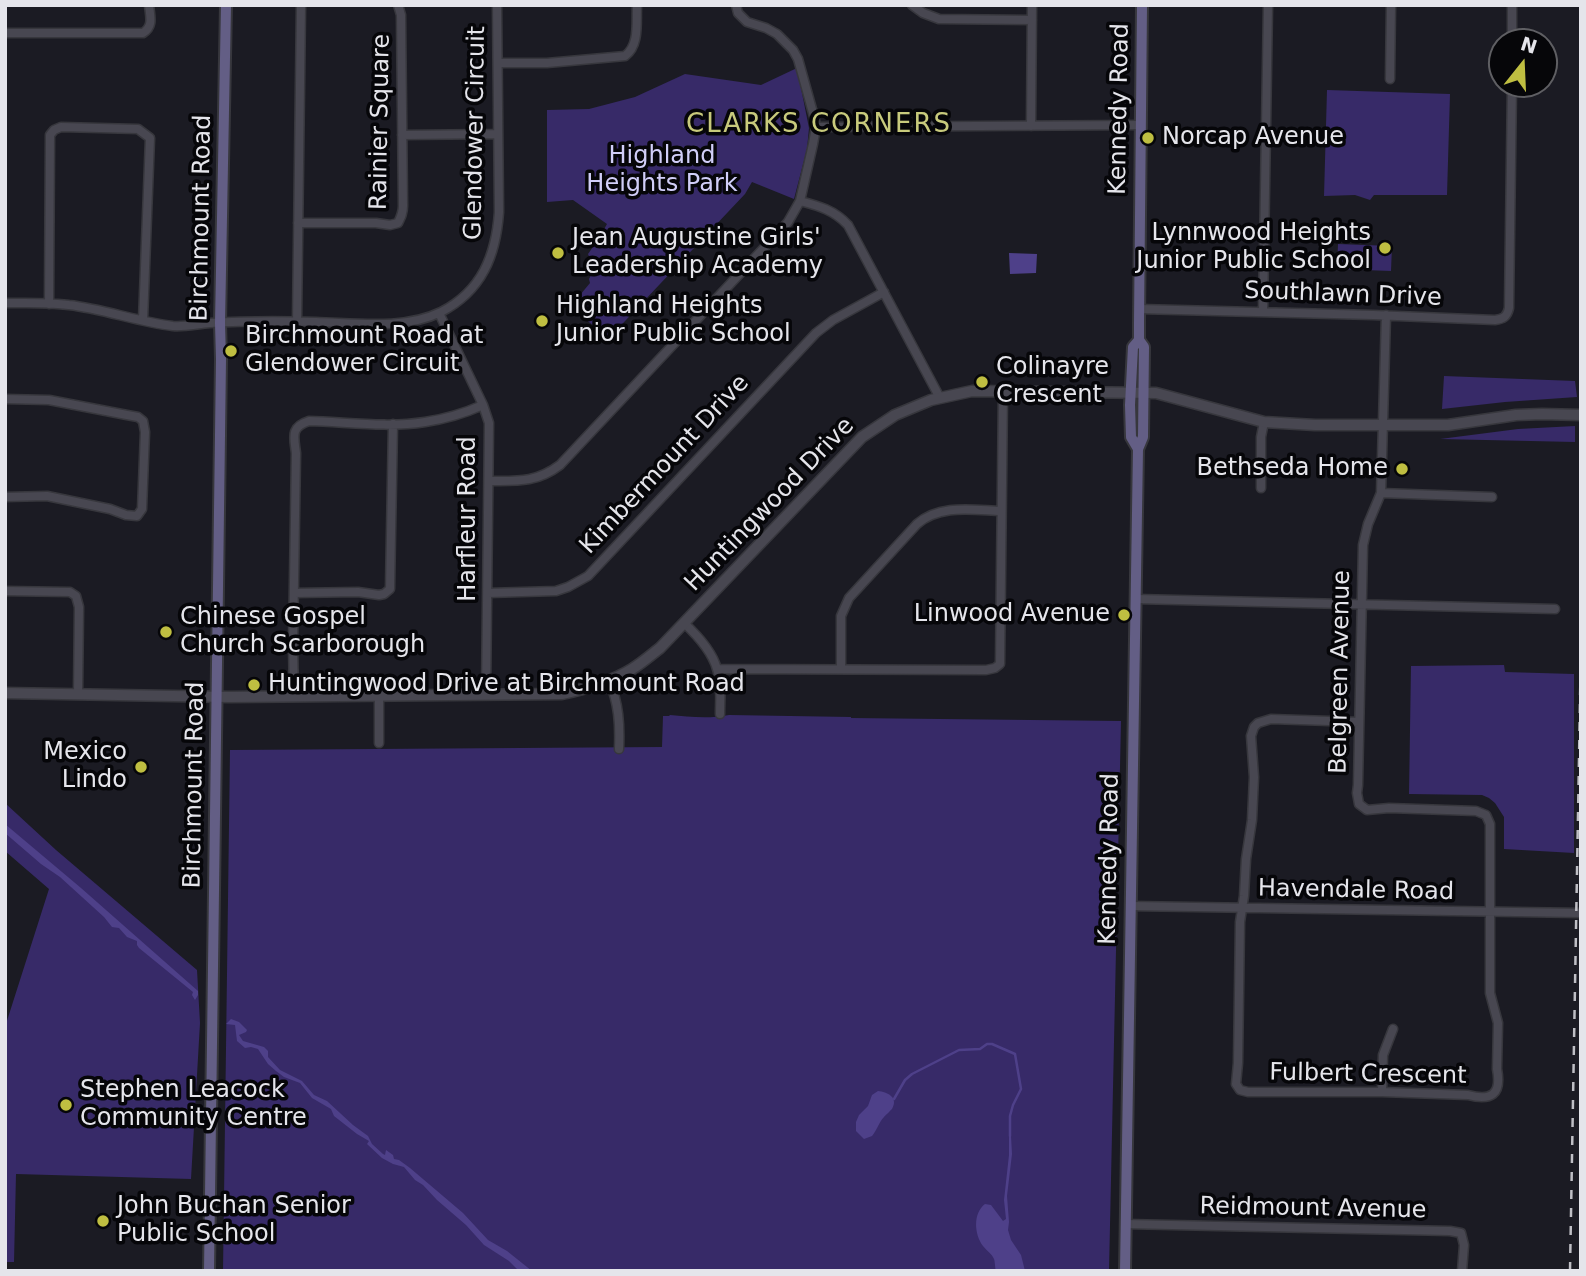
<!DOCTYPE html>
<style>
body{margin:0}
#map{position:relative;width:1586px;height:1276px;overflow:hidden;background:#1b1b23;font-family:"DejaVu Sans",sans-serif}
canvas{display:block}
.frame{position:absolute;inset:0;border:7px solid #e5e5eb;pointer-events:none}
.north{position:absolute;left:1488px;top:28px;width:70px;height:70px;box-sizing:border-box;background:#060609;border:2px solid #5f5f63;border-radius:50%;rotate:18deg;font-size:19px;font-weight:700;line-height:28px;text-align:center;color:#e5e5eb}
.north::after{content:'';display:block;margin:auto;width:24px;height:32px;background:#bfbe41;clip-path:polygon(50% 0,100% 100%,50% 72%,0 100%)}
</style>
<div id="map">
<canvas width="1586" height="1276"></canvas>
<div class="frame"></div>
<div class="north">N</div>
</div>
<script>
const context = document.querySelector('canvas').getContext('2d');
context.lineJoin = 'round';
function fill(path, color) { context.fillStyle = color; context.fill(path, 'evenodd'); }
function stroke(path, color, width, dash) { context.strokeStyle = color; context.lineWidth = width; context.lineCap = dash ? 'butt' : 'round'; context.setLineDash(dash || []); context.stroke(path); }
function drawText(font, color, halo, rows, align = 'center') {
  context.font = font + ' "DejaVu Sans",sans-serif'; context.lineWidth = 7; context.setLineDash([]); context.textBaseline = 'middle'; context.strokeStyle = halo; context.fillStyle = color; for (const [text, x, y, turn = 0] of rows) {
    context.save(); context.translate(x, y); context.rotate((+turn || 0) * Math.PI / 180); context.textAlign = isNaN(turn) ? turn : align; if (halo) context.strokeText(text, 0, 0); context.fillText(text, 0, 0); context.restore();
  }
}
const green = new Path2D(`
 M797,68L809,128L807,149L794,199L752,182L745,194L609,338L570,307L590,283L589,279L594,269L588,254L597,241L596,237L599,238L607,224L573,200L547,202V110L589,109L635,97L685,74L761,85Z
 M1327,90L1450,94L1447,195H1374L1370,200L1355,195L1324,196Z
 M1338,244L1392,246L1391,271L1337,269Z
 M1444,376L1575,381L1577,397L1505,402L1442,409Z
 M1575,426V442L1440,439L1518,429Z
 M1504,665L1505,672L1574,674V853L1504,849V817L1495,803L1489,798L1482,795L1409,794L1411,666Z
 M670,715C689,717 710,719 729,715L851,717V718L1121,721L1109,1271H223L230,750L662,747L663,716H669Z
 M5,803L56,850L197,970L200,1023L191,1179L16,1174L14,1262H5V1027L49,889L5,851Z`);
const water = new Path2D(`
 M1009,253L1037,254L1036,273L1010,274Z
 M5,824L81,888L198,991V995L195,1000L192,995L193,992L139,948L137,945V941L127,937L119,928L112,927L104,917L60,877L41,864L5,833Z
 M231,1019L239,1022L247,1030L246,1032L239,1035L243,1041L264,1047L268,1051V1057L280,1070L302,1081L314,1095L327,1101L353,1125L368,1136L372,1144L383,1154L385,1155L386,1150L393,1155L394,1159L399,1160L410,1168L463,1213L488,1240L507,1251L532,1271H521L517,1269L509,1261L484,1245L466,1225L437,1200L423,1185L415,1180L404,1167L393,1164L382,1158L367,1144L369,1141L357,1134L334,1116L331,1109L312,1098L300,1083L284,1077L276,1071L268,1064L258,1049L251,1047L245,1048L237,1041L235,1025L226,1024Z
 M878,1091C887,1092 899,1097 892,1109C892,1109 885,1116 884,1117C879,1122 877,1130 872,1136L864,1139L856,1131V1122L859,1115L868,1106L872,1095Z
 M1009,1136H1011L1012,1154L1007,1196L1009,1222L1008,1230L1011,1240L1021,1255L1025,1271H996C995,1269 995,1261 994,1259C992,1254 987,1251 983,1246C974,1234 973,1213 985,1204L991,1205L1003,1221L1006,1219L1004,1200L1009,1155Z`);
const stream = new Path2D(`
 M894,1099L905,1080L912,1074L959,1050L980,1049L987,1044H992L1015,1054L1021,1089L1013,1105L1010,1116V1136`);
const minor = new Path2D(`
 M912,5L923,13L939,19L1032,20
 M5,33H143C154,26 150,16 149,5
 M1512,42V5
 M498,63H547L625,56C640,45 636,22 637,5
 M1390,79L1391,5
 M1031,126L1032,5
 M816,127L1140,125
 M402,135L498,134
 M800,201C819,206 834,210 848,225L940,398
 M298,223H376L390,225L398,223C401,217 403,213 403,206L401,15L398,5
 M5,303C26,303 48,302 69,305C104,309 138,322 173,326C185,327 197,324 210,323C245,321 281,321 316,322C356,323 404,330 441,312C482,291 496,255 499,212L497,5
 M49,304L50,135L54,130L61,127L138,129L150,138L143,320
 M1139,309L1373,315L1495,320C1503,319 1507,317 1509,308L1512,84
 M1263,312L1268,5
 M439,313L483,405L489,423L486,695
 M297,322L301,5
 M5,399L49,400L127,415L138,417L143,421L145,432L142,509L137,516L126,515L110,509L47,496L5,497
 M489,481C517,481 536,483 560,465L779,232L788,222L800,201L813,144L816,127L815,120L798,59L793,50L777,34L766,28L747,22L738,13L736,5
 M1261,488V437L1264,422
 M1381,493L1492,497
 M5,591L70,592L76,596L79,607L78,694
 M294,593L358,592L379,595L384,594L390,589L393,424
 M488,593L556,591L568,587L588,576L816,333L833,320L884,292
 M1136,599L1555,609
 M684,623C697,635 712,651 717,669C722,683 720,699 720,714
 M718,669L986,670L995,668L1000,664L1003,391
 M841,669V616L849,598L917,524C940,504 972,510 1001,511
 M609,681C619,703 620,725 619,749
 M379,695V743
 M294,696L293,645L296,453C294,437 290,427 309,421C347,422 387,428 425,422C445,419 465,413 483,405
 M1359,722L1271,719L1258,723L1254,727L1251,736L1254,777L1252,820L1246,859L1244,896L1240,922L1238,1063L1236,1084L1240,1090L1248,1092H1382L1468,1095C1491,1101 1502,1095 1497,1069L1498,1023L1490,993V824L1486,815L1476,811L1389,808L1367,810L1359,804L1357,793L1358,785L1363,545L1368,524L1381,493L1386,315
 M1130,906L1581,913
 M1382,1092L1383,1055L1393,1029
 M1125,1224L1450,1231L1461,1233L1464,1245L1462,1271`);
const tertiary = new Path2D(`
 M5,693L229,697L562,694C586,689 611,682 632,669C642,663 651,655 660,648L862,437L895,415L931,400L972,391L1156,393L1264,422L1315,425H1448L1516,415L1542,414L1581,415`);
const secondary = new Path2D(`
 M1138,449L1131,437L1130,405L1133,347L1139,340
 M209,1271L221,359L220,323L226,5
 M1125,1271L1138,449L1143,437L1144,347L1139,340V322L1142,5`);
const rail = new Path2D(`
 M1570,1271L1581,644`);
const markers = [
 [1148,138,7,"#bfbe41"],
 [1385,248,7,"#bfbe41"],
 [558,253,7,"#bfbe41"],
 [542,321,7,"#bfbe41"],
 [231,351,7,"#bfbe41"],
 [982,382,7,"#bfbe41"],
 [1402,469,7,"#bfbe41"],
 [1124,615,7,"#bfbe41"],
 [166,632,7,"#bfbe41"],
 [254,685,7,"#bfbe41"],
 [141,767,7,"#bfbe41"],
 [66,1105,7,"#bfbe41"],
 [103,1221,7,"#bfbe41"]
];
const streetNames = [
 ["Kennedy Road",1120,109,-89],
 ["Rainier Square",381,122,-89],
 ["Glendower Circuit",476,133,-89],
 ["Birchmount Road",202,218,-89],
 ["Southlawn Drive",1343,295,2],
 ["Kimbermount Drive",665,465,-47],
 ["Huntingwood Drive",770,505,-46],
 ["Harfleur Road",469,519,-90],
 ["Belgreen Avenue",1341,672,-89],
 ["Birchmount Road",195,785,-89],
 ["Kennedy Road",1110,859,-89],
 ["Havendale Road",1356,891,1],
 ["Fulbert Crescent",1368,1075,1],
 ["Reidmount Avenue",1313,1209,1]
];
const poiNames = [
 ["Norcap Avenue",1162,138],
 ["Lynnwood Heights",1371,234,"right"],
 ["Junior Public School",1371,262,"right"],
 ["Jean Augustine Girls'",572,239],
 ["Leadership Academy",572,267],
 ["Highland Heights",556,307],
 ["Junior Public School",556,335],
 ["Birchmount Road at",245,337],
 ["Glendower Circuit",245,365],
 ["Colinayre",996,368],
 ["Crescent",996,396],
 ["Bethseda Home",1388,469,"right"],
 ["Linwood Avenue",1110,615,"right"],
 ["Chinese Gospel",180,618],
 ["Church Scarborough",180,646],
 ["Huntingwood Drive at Birchmount Road",268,685],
 ["Mexico",127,753,"right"],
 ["Lindo",127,781,"right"],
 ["Stephen Leacock",80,1091],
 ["Community Centre",80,1119],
 ["John Buchan Senior",117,1207],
 ["Public School",117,1235]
];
const parkNames = [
 ["Highland",662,157],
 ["Heights Park",662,185]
];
const neighbourhoodNames = [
 ["CLARKS CORNERS",819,125]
];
fill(green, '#372a68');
fill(water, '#4e4089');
stroke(stream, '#4e4089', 2.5);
stroke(minor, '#37373d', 11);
stroke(tertiary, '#37373d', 13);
stroke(secondary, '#37373d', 14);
stroke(minor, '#484751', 8);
stroke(tertiary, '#484751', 10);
stroke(secondary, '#635e85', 10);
stroke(rail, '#bfbfc5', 2.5, [9, 9]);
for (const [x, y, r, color] of markers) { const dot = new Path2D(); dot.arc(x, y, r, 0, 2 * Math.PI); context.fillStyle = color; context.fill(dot); stroke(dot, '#060609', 2.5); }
drawText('24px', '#e5e5eb', '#060609', streetNames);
drawText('24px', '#e5e5eb', '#060609', poiNames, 'left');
drawText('24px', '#d1cef8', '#060609', parkNames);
context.letterSpacing = '2px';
drawText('26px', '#c8ca7c', '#060609', neighbourhoodNames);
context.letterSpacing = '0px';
</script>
